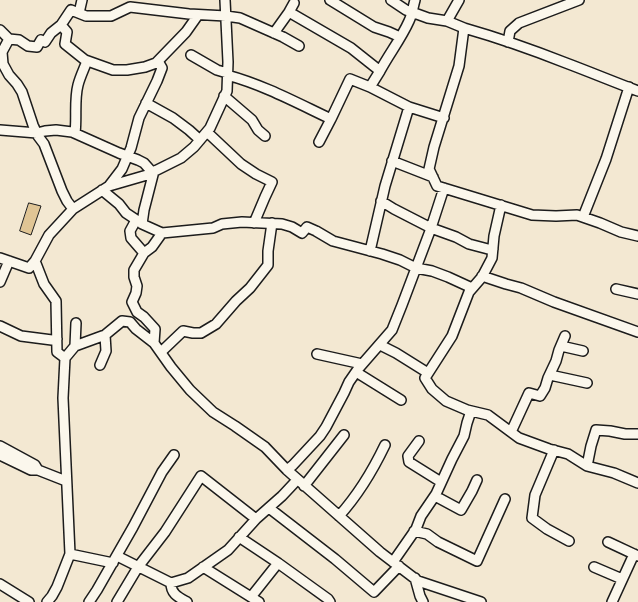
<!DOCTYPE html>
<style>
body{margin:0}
canvas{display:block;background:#f3e8d2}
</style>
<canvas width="638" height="602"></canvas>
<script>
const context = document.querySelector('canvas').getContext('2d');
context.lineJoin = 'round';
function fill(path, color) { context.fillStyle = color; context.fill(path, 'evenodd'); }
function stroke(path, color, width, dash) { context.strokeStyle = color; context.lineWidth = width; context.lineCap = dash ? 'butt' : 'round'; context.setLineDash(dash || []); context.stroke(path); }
const building = new Path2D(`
 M29,203L41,206L31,235L20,231Z`);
const minor = new Path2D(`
 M330,0L374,27L389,32L400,37
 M391,0L406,10L428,18L447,21L459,0
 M289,12L351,48L380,71L370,87
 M79,13L82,0
 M198,15L186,32L156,63L145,67L127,70H113L85,60L65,44L67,32L61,25L71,10L86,16H111L130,7L189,14L226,16L240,18L283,37L299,46
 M447,21L464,28L459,66L434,147L429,169L437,186L532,215L556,216L577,215L600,223L621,232L638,236
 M61,25L51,33L45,42L41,40L37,47L28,46L19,40L9,39L2,52L3,64L9,75L17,84L22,92L33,125L38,136L44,144L62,191L67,201L73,209
 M464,28C499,38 533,50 566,63C590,72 614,82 638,91
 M0,30L9,39
 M274,33L289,12L294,3
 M508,42L510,31L519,23L579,0
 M191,55L217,70L227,73
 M380,71C389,54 401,39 409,21C412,15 413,7 415,0
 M227,75C264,85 297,103 331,119
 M224,96L252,120L258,130L265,136
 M146,103L173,118L189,130L200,140
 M0,130L37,133L45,131L56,130L72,132L119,153L138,160L144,163L152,172
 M207,132L241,164L256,174L272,182L265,197L254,223
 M75,133C77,118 74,100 78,85C80,77 84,69 87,61
 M319,142L331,119L350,79L370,87L409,107
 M392,161L433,177
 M154,171L144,210L142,224L162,233L213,228L222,224L242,222L282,224L292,227L302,233L307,227L316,231L333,241L382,254L400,260L416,268L432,271L448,277L472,288
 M109,186L122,169L131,148L139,118L157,81L162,68L158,61
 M444,188L430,231L402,305L392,330L358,369L349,382L344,393L326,427L320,436L293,465L287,470L380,552L418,581L481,602
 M102,190L119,204L126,213L141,223
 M381,201L394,209L431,228L456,237L469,244L488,249H493
 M501,205L494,236L492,258L482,277L469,292L452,336L425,378L432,389L446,401L467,410L488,415L519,438L549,449L568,454L587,466L591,446L596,430L610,431L625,434H638
 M583,217L606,159L629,87
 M136,220L130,231L131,238L144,253L134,270V277L137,286L136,293L132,302L137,312L144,317L155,329L154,343
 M370,251L385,186L409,107L444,118
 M144,253L152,247L162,233
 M0,258L29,268L35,261L49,235L73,209L109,186L147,175L181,158L194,147L210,128L227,91L228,62L225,0
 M35,261L44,284L56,301L57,352L65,358L63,398L70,554L57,587L52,596L47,602
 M482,276L506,284L521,288L554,302L638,332
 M0,282L9,261
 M616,289L638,294
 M0,326L21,336L52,340L57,339
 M380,345L396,353L428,373
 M75,346L105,335L122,321L130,322L136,329L154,343L171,367L190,390L213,412L235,426L265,447L287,470
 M561,346L583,351
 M161,352L183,331L193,333H201L216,324L236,301L250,288L268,265V251L272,223
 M317,354L362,364
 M65,358L75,346L76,323
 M100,365L106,351L105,335
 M356,372L401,400
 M550,375L587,383
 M511,432L529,393L540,396L545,388L548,378L556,361L559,350L565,336
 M419,441L408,456L409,462L441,482
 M0,446L35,465L38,470
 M554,450L535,495L532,518L547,529L569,541
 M0,455L31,470H38L66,481
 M587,466L614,473L638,483
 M304,486L344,435
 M435,496L461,510L472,491L477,480
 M269,508L335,559L374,592L399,566
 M339,516C358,495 373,470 385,445
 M256,519L282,496L297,480
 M414,531L427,534L438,542L477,561L505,499
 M239,537L278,563L328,599L330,602
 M608,542L638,556
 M70,554L113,563
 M117,556L171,583L188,578L228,550L256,519L201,476L165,532L138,567L117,602
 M393,562L416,529L421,516L436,494L452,459L464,436L467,423L471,411
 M203,567L259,602
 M594,567L622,579
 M415,578L420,596L423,602
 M171,583C171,594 178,597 187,602
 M0,584L29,602
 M251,597L278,563
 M89,602L97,590L133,527L162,472L174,455
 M612,602L634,554`);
fill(building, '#e0c595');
stroke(building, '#1c1c1c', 1);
stroke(minor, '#1c1c1c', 12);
stroke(minor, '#fbf7ec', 9);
</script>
